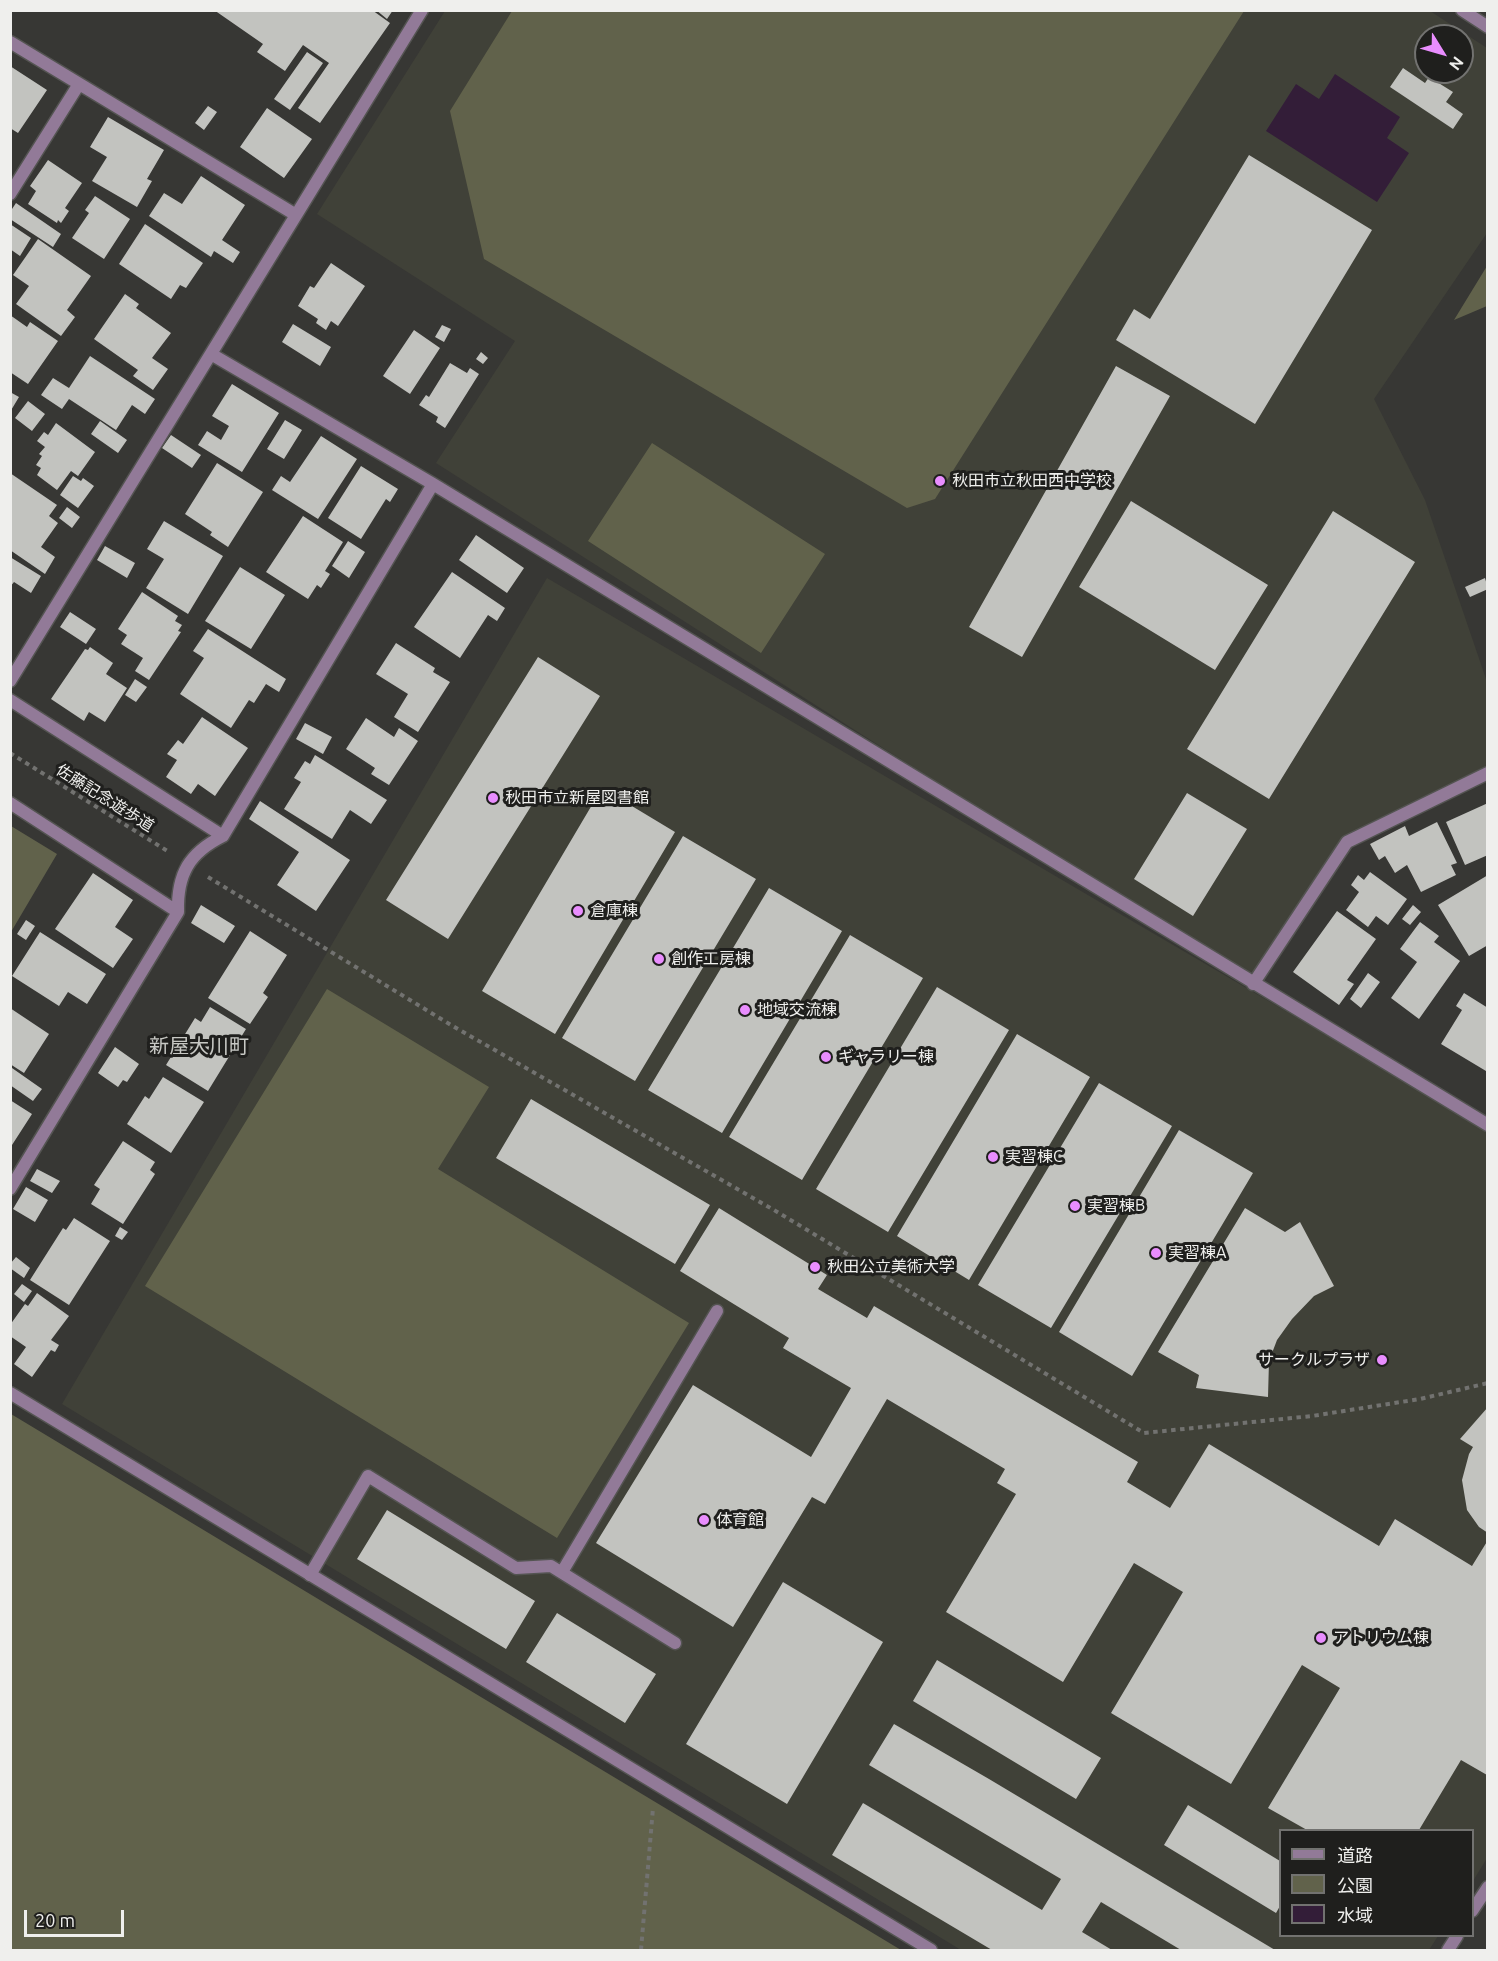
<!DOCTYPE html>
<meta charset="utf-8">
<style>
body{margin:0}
#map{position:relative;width:1498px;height:1961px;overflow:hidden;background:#373734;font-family:Ubuntu,"Noto Sans JP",sans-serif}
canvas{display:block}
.frame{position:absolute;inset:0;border:12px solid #efefed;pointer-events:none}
.legend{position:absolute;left:1279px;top:1829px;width:195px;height:108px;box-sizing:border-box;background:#1f1f1d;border:2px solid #727270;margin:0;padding:8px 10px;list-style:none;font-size:18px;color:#efefed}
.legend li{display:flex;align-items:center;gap:12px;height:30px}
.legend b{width:30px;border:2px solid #727270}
.north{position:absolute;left:1414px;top:24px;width:60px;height:60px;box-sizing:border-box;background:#1f1f1d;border:2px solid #727270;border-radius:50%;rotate:127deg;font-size:16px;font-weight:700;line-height:24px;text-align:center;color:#efefed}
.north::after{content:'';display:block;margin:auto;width:21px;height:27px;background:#e98dfe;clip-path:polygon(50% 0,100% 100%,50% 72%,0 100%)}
.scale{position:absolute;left:24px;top:1910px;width:100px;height:27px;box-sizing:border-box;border:3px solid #efefed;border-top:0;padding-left:8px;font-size:18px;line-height:21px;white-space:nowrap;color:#efefed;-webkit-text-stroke:4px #1f1f1d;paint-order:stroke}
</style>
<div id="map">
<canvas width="1498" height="1961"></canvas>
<div class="frame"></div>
<ul class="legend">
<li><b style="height:8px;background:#927a98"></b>道路</li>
<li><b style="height:16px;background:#61624b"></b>公園</li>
<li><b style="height:16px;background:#331d38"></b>水域</li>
</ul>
<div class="north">N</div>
<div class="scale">20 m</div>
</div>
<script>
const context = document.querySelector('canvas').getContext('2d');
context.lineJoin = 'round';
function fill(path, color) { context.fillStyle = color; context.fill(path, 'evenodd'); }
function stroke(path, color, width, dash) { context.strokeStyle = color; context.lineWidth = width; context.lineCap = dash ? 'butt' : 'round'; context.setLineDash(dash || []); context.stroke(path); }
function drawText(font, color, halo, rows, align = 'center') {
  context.font = font + ' Ubuntu,"Noto Sans JP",sans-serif'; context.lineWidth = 6; context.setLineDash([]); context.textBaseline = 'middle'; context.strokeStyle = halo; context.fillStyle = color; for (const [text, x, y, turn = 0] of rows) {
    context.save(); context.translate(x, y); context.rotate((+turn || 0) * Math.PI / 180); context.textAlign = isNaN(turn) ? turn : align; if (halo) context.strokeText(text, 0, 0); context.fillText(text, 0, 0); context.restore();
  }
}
const built = new Path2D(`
 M445,11H1430L1487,48V233L1374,399L1425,500L1487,682V773L1347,842L1253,984L436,463L515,341L317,214ZM1426,36H1462V72H1426Z
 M547,578L1487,1129V1858L1473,1881L1472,1830H1280V1936H1438L1429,1950H961L62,1404Z`);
const green = new Path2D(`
 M512,11V10L1244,11L935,499L907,508L484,259L450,111Z
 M1487,266V306L1454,320Z
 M652,443L825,554L761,653L588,541Z
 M11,826L57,854L11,932Z
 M327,989L489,1087L438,1169L689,1323L557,1538L145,1286Z
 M11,1414L901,1950H11Z`);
const water = new Path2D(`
 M1335,74L1400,117L1387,138L1409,153L1377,202L1266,131L1296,84L1319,99Z`);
const building = new Path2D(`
 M214,10H372L390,23L320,123L298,108L329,63L303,45L285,71L257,52L263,44Z
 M376,10H393L387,19Z
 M307,52L323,63L290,110L274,99Z
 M10,66L47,90L18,133L10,128Z
 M1403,68L1425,83L1429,77L1453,92L1446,102L1463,114L1453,129L1390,87Z
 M208,106L217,112L204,130L195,123Z
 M267,108L312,139L284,178L240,147Z
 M108,117L164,150L147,179L152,181L137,207L92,181L107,157L90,147Z
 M1249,155L1372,230L1255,424L1116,340L1134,309L1150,319Z
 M48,160L82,183L65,208L69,211L61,223L58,220L57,223L28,204L36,191L30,186Z
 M201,176L245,205L222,240L240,252L233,263L214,251L211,257L149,216L164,193L182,204Z
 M95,196L130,219L104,259L72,238L89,213L85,210Z
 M16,203L61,234L53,247L10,219V212Z
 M10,224L31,238L20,256L10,249Z
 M145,224L203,263L186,288L180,285L171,299L119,264Z
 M38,239L91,276L67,310L75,317L61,336L16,304L29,286L13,275Z
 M331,263L365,286L338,326L331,321L326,330L316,323L318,319L298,306L310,286L314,288Z
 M125,294L139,304L136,308L171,333L152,358L168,369L153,390L133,376L138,370L94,339Z
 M10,315L27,327L30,322L58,341L28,384L10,372Z
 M293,324L331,347L320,366L282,342Z
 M442,325L451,329L444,342L435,337Z
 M414,330L440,348L410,394L383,376Z
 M481,352L488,358L483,364L476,359Z
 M90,356L155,399L145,414L132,405L116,430L69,399L62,409L41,395L53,378L69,388Z
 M450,363L467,373L470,368L479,374L445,428L436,422L438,417L419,405L426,395L429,397Z
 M1116,366L1170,396L1022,657L969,627Z
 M232,384L279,413L242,472L198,445L207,431L221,440L229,426L212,416Z
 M10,392L19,397L10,412Z
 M28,401L45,414L32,431L15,418Z
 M285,420L302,430L284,459L267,449Z
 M100,421L127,440L118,453L91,434Z
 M56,423L95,452L78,476L71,471L57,490L37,475L41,468L36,465L42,456L39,454L45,447L37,441L44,432L48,435Z
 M171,435L201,455L192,468L162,448Z
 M321,436L357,459L318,519L272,490L281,476L290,482Z
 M217,463L263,492L228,547L210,535L212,532L185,514Z
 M361,466L398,489L390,502L386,499L361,539L328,518Z
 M10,473L57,505L49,516L58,523L41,547L55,557L45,574L10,550Z
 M73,476L81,481L83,478L94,486L78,508L60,495Z
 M1131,501L1268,585L1215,670L1079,587Z
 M67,507L80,517L72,528L59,518Z
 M1333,511L1415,562L1269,799L1187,749Z
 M303,516L343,542L325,571L330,574L321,588L317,585L308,599L266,572Z
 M164,521L223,556L188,614L146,588L164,559L147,549Z
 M476,535L524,568L507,593L459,560Z
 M348,541L365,552L349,578L332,566Z
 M105,546L135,563L127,578L97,560Z
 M10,557L41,576L31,593L14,582L10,587Z
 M240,567L285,595L251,649L205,621Z
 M452,572L505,608L497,621L488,615L460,658L414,627Z
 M1485,578L1488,589L1470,597L1465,587Z
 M142,592L178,616L175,621L182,625L178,631L181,632L149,680L135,671L143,658L121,644L127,635L118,629Z
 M70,612L96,629L86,644L60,627Z
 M208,629L286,679L279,692L266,684L254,703L249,700L231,728L180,694L204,658L193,651Z
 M396,643L435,668L433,672L450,682L418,732L394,717L408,694L376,674Z
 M90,647L113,663L106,674L127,688L105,722L89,712L84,721L51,699L85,649L88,650Z
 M538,657L600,696L448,939L386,900Z
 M135,679L147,687L136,702L125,695Z
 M202,717L248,748L215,796L198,784L191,794L166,777L177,760L167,754L178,740L183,744Z
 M366,718L394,737L399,728L418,741L389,785L371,774L375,768L346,749Z
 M305,723L332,737L323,754L296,739Z
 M315,755L387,800L371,824L350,810L332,839L284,809L301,782L294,778L305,761L310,764Z
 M602,788L675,832L555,1034L482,991Z
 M1187,793L1247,829L1193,916L1134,879Z
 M260,801L350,860L316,911L277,885L299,852L249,819Z
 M1488,803V855L1465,865L1446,822Z
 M1437,822L1457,863L1451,865L1456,875L1421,892L1407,865L1395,873L1385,856L1379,860L1370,844L1405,826L1409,836Z
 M683,836L756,879L635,1081L562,1038Z
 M1370,872L1407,899L1388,925L1376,916L1368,927L1346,910L1359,892L1351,885L1358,875L1364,880Z
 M93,873L133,900L115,927L133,939L113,968L55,929Z
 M1488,875V945L1469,956L1438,905Z
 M769,888L842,931L722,1133L648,1090Z
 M201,905L235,926L224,943L191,923Z
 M1413,905L1421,912L1410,925L1402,919Z
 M1337,911L1376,939L1347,980L1354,984L1339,1005L1293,972Z
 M26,920L35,926L26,940L17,934Z
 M1420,922L1439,936L1434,942L1460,961L1419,1019L1391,998L1417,962L1400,949Z
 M250,931L287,955L263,993L268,997L250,1024L208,998Z
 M40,932L106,974L87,1004L68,992L59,1006L12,976Z
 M850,935L923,978L802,1180L729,1137Z
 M1368,973L1380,982L1361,1008L1350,999Z
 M937,987L1009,1030L888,1232L816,1189Z
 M1464,993L1488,1008V1068L1486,1071L1441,1044L1462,1010L1456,1006Z
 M210,1007L246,1029L208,1091L166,1065L195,1018L201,1022Z
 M10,1008L49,1034L24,1073L10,1064Z
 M1017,1034L1090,1077L969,1280L897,1236Z
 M115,1047L139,1064L127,1082L123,1080L118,1087L98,1073Z
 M12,1068L42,1089L33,1101L10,1085V1071Z
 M163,1077L204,1102L171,1153L127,1124L145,1096L149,1099Z
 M1099,1083L1172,1126L1051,1328L978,1285Z
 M531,1099L710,1205L675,1264L496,1158Z
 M10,1100L32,1114L12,1145L10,1144Z
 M1179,1130L1253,1173L1132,1376L1059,1332Z
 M123,1141L155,1162L150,1170L155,1174L123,1224L91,1204L100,1189L94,1185Z
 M37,1169L60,1181L52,1193L30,1181Z
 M26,1187L48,1200L35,1222L13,1209Z
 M719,1208L827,1275L818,1289L867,1318L874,1306L1138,1462L1127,1482L1170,1508L1209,1444L1379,1546L1395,1519L1472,1566L1488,1540L1487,1775L1461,1760L1419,1830H1307L1268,1808L1340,1688L1302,1665L1231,1784L1111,1713L1183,1592L1134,1563L1063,1682L946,1612L1016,1494L997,1483L1005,1469L887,1399L825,1504L812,1497L733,1627L596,1543L693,1385L811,1457L851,1388L783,1348L789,1338L680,1271Z
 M1245,1208L1285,1232L1300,1222L1334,1286L1314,1296L1292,1319L1277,1340L1269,1361L1268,1397L1196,1388L1199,1375L1158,1352Z
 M74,1218L110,1241L69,1305L30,1280L63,1228L66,1230Z
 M120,1227L128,1232L122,1240L115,1236Z
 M16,1257L30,1268L24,1278L10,1268V1264Z
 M22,1284L32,1291L24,1302L14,1294Z
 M37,1293L69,1316L51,1340L59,1345L55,1352L51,1350L32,1377L14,1364L26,1347L10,1336V1325L25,1304L28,1306Z
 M1488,1407V1533L1479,1527L1467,1510L1462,1480L1469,1454L1473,1447L1460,1439Z
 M387,1510L535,1601L506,1649L357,1559Z
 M783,1582L883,1642L787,1804L686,1744Z
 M557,1613L656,1674L625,1723L526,1662Z
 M937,1660L1101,1758L1076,1799L913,1701Z
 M894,1724L989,1779L1275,1950H1181L1101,1902L1082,1932L1112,1950H992L832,1855L863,1803L1042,1910L1061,1879L869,1765Z
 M1188,1805L1280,1861V1906L1276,1913L1164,1845Z`);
const path = new Path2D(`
 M10,753L169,852
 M208,877L451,1025L774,1210L1144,1433L1312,1416L1420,1399L1488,1383
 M641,1950L653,1808`);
const service = new Path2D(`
 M562,1572L717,1311
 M310,1575L368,1476L516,1568L551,1566L675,1643`);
const minor = new Path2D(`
 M1462,10L1488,27
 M10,42L296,215
 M10,194L79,84
 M211,354L433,484L1488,1125
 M10,681L422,10
 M10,700L223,836
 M10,803L178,912
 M1253,984L1347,842L1488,773
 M10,1189L178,912C177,874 189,853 223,836L433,484
 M10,1393L931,1950
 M1472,1911L1488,1887
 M1448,1950L1457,1936`);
const markers = [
 [940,481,6,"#e98dfe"],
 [493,798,6,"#e98dfe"],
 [578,911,6,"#e98dfe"],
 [659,959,6,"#e98dfe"],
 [745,1010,6,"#e98dfe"],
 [826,1057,6,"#e98dfe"],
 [993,1157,6,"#e98dfe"],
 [1075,1206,6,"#e98dfe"],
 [1156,1253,6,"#e98dfe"],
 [815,1267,6,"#e98dfe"],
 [1382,1360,6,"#e98dfe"],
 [704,1520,6,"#e98dfe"],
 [1321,1638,6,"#e98dfe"]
];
const poiNames = [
 ["秋田市立秋田西中学校",952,481],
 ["秋田市立新屋図書館",505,798],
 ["倉庫棟",590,911],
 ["創作工房棟",671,959],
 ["地域交流棟",757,1010],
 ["ギャラリー棟",838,1057],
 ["実習棟C",1005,1157],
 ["実習棟B",1087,1206],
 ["実習棟A",1168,1253],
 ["秋田公立美術大学",827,1267],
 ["サークルプラザ",1370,1360,"right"],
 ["体育館",716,1520],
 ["アトリウム棟",1333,1638]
];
const streetNames = [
 ["佐藤記念遊歩道",105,798,32]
];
const quarterNames = [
 ["新屋大川町",199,1046]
];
fill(built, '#404138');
fill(green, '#61624b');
fill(water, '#331d38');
fill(building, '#c2c3bf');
stroke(service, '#545452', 15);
stroke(minor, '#545452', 15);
stroke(path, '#727270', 4, [4.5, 4.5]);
stroke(service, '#927a98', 12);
stroke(minor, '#927a98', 12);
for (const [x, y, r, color] of markers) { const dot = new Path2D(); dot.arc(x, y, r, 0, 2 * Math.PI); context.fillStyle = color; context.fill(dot); stroke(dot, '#1f1f1d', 2); }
drawText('16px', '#efefed', '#1f1f1d', poiNames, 'left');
drawText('16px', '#efefed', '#1f1f1d', streetNames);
drawText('20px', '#c7c8c4', '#1f1f1d', quarterNames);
</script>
